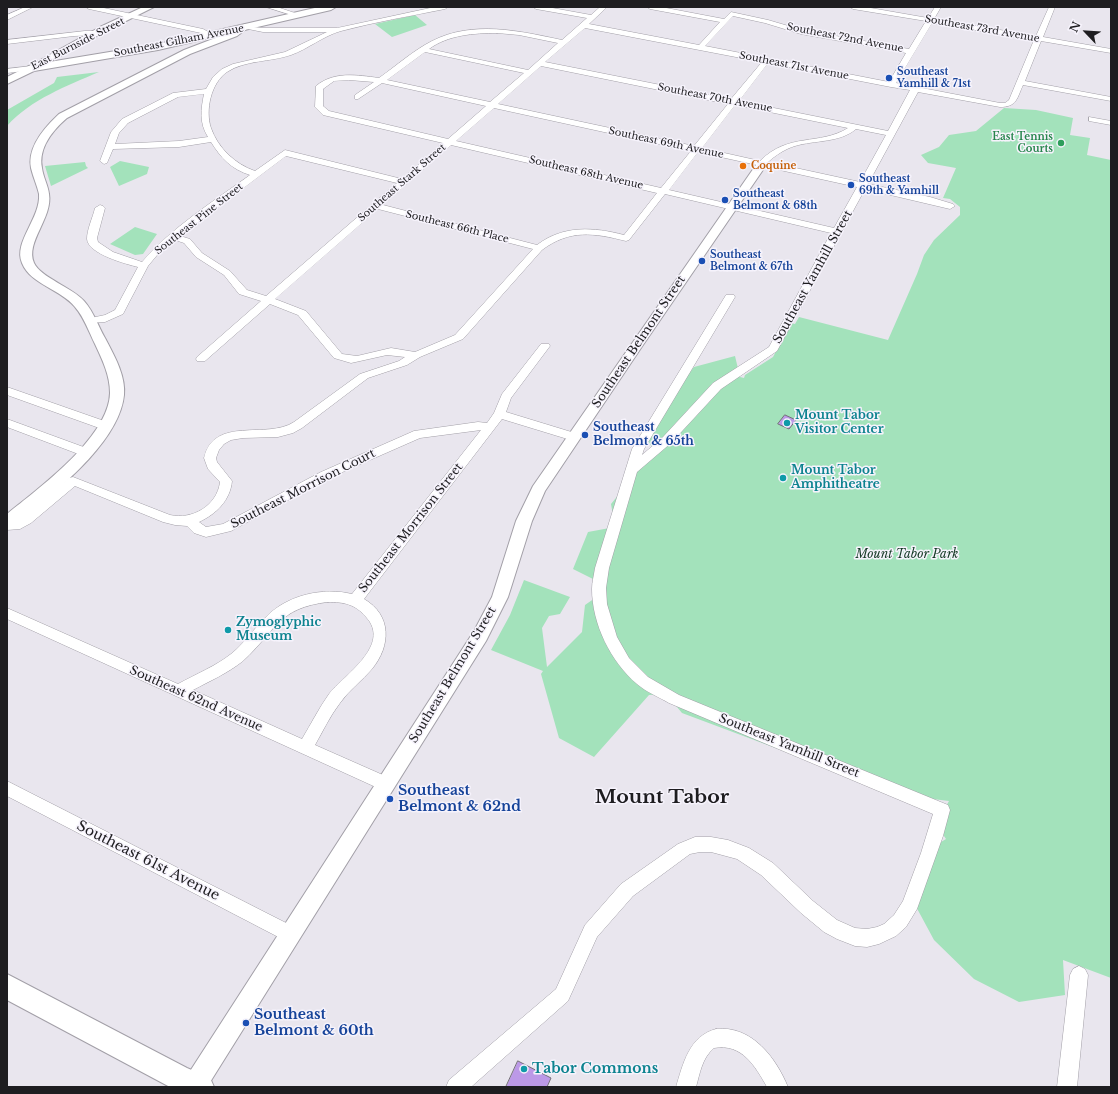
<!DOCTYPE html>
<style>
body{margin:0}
#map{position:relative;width:1118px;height:1094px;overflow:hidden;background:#e9e6ee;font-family:"Libre Baskerville",serif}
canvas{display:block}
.frame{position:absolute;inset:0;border:8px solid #1e1d20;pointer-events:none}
.north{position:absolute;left:1066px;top:12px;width:40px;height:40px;-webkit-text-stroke:3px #f6f3fc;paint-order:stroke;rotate:295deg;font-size:11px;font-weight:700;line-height:16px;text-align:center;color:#1e1d20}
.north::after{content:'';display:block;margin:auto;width:14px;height:18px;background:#1e1d20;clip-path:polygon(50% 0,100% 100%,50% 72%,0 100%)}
</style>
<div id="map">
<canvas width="1118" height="1094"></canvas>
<div class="frame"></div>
<div class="north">N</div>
</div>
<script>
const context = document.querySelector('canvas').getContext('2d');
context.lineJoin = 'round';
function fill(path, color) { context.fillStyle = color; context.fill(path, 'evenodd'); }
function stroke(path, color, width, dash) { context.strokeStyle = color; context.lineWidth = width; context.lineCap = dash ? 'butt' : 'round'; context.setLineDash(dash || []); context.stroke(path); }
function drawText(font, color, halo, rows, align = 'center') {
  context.font = font + ' "Libre Baskerville",serif'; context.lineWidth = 3; context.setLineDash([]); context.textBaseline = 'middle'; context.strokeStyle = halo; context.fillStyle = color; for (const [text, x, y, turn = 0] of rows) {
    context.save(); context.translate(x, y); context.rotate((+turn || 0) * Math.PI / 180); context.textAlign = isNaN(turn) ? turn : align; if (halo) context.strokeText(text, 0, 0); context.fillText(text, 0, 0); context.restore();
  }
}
const green = new Path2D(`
 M415,15L427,25L392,37L375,24Z
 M99,72C67,86 31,99 7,126V110L54,83L57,77Z
 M1004,108L1036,110L1073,118L1070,135L1090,138L1087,155L1111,160V978L1063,960L1065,995L1019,1002L974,979L934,940L913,901L926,851L946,839L936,824L949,801L901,795L682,713L666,694L649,695L594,757L559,738L541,674L543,671L491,650L510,615L524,580L570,597L560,614L549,616L542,628L547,667L582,632L585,605L605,591L597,581L573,569L588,532L615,527L611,504L655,450L641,434L694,367L735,356L740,377L744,378L745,375L773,357L791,323L795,324L799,317L888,340L917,274L924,255L934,240L960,215V207L950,199L943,198L956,168L928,163L921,155L939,147L949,135L976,131Z
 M120,161L149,167L147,174L119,186L110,167Z
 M85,162L86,166L88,168L51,186L45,166Z
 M135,227L157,234L143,254L135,255L110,244Z`);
const building = new Path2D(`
 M785,415L796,420L789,429L778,424Z
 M518,1061L551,1078L547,1087H506Z`);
const minor = new Path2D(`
 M25,7H33L7,20V15Z
 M86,7H99L203,29L214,35L210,37L201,33L89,9Z
 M266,7H277L301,15L298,17Z
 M435,7H448L445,9C410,16 375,22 341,31C323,36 308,49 291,55C271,62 245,60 227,72C211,83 205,110 211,128C218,148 235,164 255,171L285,150L402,179L443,143L323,115L315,107L316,86C334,71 357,75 379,78C396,66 414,50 432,41C473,20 520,31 562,40L587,18L536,9L533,7H547L591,15L600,7H607L589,24L699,45L720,22L650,9L647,7H661L724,19L731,12L768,20L802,30L909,49L926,21L853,9L850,7H865L928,18L935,7H941L934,19L1036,36L1049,7H1055L1043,37L1111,49V53L1041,41L1025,81L1111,97V101L1023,85C1017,98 1017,107 1000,107L918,92L868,184L930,197L953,204L955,206L950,209L865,189L777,351L721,389L671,443L637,472L609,568L606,588L607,604L617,637L629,658L648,677L679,695L948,805L950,810L943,836L917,909L906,927L896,936L879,944L867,947L855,946L837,939L824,932L801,913L761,875L737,859L711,852H700L690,854L633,896L597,937L568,1001L471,1087H446L449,1080L556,989L585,925L621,884L678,844L695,837H711L728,840L749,848L773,863L813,901L837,920L855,928L867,929L877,927L884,924L894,915L903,901L921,853L933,814L669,703C659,697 646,692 637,684C611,662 592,624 592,589C592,582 594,575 595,568L632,449L726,295H734L735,297L644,449L642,455L663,437L713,383L769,347L831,233L665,194L629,240L626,241C594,233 570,229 542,250L463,339L420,357L407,365L368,378L302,428L293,433L278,437L243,438L231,440L224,444L219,450L216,458L217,462L232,481C230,501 216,514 199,522L206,527L223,524L321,472L414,431L478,422L487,423L494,413L502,394L541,344H549L550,346L511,398L506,412L578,434L580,437L578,440L574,441L502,419L364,599C392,615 391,646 372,669C362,681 349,690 340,703C330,716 323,731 315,745L392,779L394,784L392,789L386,791L380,789L7,619V608L178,684C196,674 216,666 231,654C245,643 254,628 267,616C288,595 323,587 352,594L481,430L420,438L329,478L231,531L206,537L194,533L187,526L175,525L163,522L75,486L31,523L20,529L7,530V520H18L23,517L69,478L73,477L170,515C192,520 217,506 220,482L208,469L204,458C214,415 267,440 294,422L360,374L399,361L405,357L387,355L351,363L334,358L298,315L270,304L205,361H197L196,359L197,357L261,301L239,294L224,275L196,257L184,243L175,240L158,254L148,266L123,314L105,322L86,323L85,321L86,319L105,315L115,310L138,267C126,264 88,254 87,239C87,229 93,217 95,208L100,205L103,206L105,208L97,238L98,242L113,252L142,262C171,228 214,201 250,175C231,169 221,158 211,142L179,147L113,149L107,163L104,164L100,161L111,132L122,119L173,93L206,89L213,77L222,69L233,64L285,52L327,32H263L243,28V26L263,28H337ZM733,16L765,23L801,34L906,53L889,82L705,46ZM932,23L1034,40L1009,100L1005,103H1000L896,83ZM585,28L762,62L731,99L545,62ZM497,33L519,35L558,43L528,70L429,49C448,35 474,33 497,33ZM425,52L524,73L490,102L387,80ZM768,63L891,87L910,90L888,131L739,101ZM541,66L728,104L694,146L498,104ZM349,80L374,82L355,95V99H358L382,83L486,106L448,139L329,111L323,106V89L334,81ZM204,94C201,109 199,123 208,137L179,141L115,144L119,133L128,123L178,97ZM735,105L848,128C819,146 789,132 760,161L702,148ZM494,108L691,151L661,188L456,141ZM856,129L886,135L860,182L768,162C776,155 785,149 795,146C815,140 840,143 856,129ZM451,145L657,193L624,235C594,227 563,225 537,245L383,205ZM698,152L857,187L834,228L669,190ZM286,156L397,183L266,296L247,290L230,271L202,253L190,239L180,236ZM378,209L533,249L455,335L415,352L391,348L357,356L342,354L306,311L275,299ZM328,602C344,602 355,604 366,617C392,645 344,675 329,694C319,708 311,724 302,739L193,690C210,681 228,673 243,661C276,631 277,608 328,602Z
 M85,31H96L100,33L96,35L74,36L7,44V40Z
 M31,66H34V70L7,73V69Z
 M1089,117L1111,121V125L1089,121Z
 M7,387L110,423L112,426L110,429H102L7,395Z
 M7,419L89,449L91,452L89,455H81L7,427Z
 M7,781L296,928L299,934L296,940L290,943L284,940L7,796Z
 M1079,966L1085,969L1088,975L1077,1087H1057L1070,975L1073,969Z
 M716,1029C752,1025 776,1058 788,1087H767C755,1066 742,1043 714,1048C702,1058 700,1073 696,1087H676C683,1064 689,1036 716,1029Z`);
const tertiary = new Path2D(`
 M143,7H154L106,31L34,70H28L26,68L100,27Z
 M245,24L249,27L237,36L190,54L67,118C53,130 38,148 42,168C43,177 48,185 49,194C53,218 25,242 34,263C40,277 73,288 84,301C94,312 98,326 105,338C114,355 126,376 124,395C119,445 49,496 13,527L7,529V514C39,488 109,437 110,393C110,375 102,359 95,344C89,332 84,317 75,307C61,289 31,285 22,263C13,242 41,218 39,194C37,185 33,177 31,168C27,147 45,127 59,114L184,50L231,32Z
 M762,161L767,164L643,345L545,491L532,521L508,597L486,641L207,1087H181L185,1079L474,631L492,597L516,521L533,486L758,162Z`);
const secondary = new Path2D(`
 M319,7H336L331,10L158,50L34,71L7,84V77L31,65L158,44Z
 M7,974L187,1068L210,1078L214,1087H170L7,1000Z`);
const markers = [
 [889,78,4,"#1a4fb4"],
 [1061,143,4,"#2e9e5b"],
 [743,166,4,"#e8710a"],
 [851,185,4,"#1a4fb4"],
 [725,200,4,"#1a4fb4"],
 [702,261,4,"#1a4fb4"],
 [787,423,4,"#0f9aa8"],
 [585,435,4,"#1a4fb4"],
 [783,478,4,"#0f9aa8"],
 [228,630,4,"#0f9aa8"],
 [390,799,4,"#1a4fb4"],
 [246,1023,4,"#1a4fb4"],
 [524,1069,4,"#0f9aa8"]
];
const farStreetnames = [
 ["Southeast 73rd Avenue",982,29,10],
 ["Southeast 72nd Avenue",845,38,11],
 ["Southeast Gilham Avenue",179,41,-11],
 ["East Burnside Street",78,44,-27],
 ["Southeast 71st Avenue",794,66,11],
 ["Southeast 70th Avenue",715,98,11],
 ["Southeast 69th Avenue",666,143,12],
 ["Southeast 68th Avenue",586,173,13],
 ["Southeast Stark Street",402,183,-41],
 ["Southeast Pine Street",199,219,-38],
 ["Southeast 66th Place",457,227,14]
];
const farTransitnames = [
 ["Southeast",897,72],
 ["Yamhill & 71st",897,84],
 ["Southeast",859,179],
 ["69th & Yamhill",859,191],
 ["Southeast",733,194],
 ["Belmont & 68th",733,206],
 ["Southeast",710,255],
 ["Belmont & 67th",710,267]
];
const farLeisurenames = [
 ["East Tennis",1053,137],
 ["Courts",1053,149]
];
const farFoodnames = [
 ["Coquine",751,166]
];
const streetNames = [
 ["Southeast Yamhill Street",813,277,-61],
 ["Southeast Belmont Street",639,342,-56],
 ["Southeast Morrison Court",303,489,-27],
 ["Southeast Morrison Street",411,528,-52],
 ["Southeast Belmont Street",453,675,-59],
 ["Southeast 62nd Avenue",196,699,24],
 ["Southeast Yamhill Street",789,746,22]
];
const cultureNames = [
 ["Mount Tabor",795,416],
 ["Visitor Center",795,430],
 ["Mount Tabor",791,471],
 ["Amphitheatre",791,485],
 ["Zymoglyphic",236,623],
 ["Museum",236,637]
];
const transitNames = [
 ["Southeast",593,428],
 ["Belmont & 65th",593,442]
];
const parkNames = [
 ["Mount Tabor Park",907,555]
];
const nearTransitnames = [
 ["Southeast",398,791],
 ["Belmont & 62nd",398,807],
 ["Southeast",254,1015],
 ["Belmont & 60th",254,1031]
];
const nearStreetnames = [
 ["Southeast 61st Avenue",148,861,27]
];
const nearCulturenames = [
 ["Tabor Commons",532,1069]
];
const nearDistrictnames = [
 ["Mount Tabor",662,798]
];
fill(green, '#a3e2bb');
fill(building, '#bc99e7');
stroke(building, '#747078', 1);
stroke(minor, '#a29fa7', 1);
stroke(tertiary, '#a29fa7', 2);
stroke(secondary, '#a29fa7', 2);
fill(minor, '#fff');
fill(tertiary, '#fff');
fill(secondary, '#fff');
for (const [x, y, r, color] of markers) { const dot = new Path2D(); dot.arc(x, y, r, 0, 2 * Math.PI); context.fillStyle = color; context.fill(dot); stroke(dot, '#f6f3fc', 1.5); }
drawText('10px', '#1e1d20', '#f6f3fc', farStreetnames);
drawText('bold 10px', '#164399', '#f6f3fc', farTransitnames, 'left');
drawText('bold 10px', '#27864d', '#f6f3fc', farLeisurenames, 'right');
drawText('bold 10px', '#c56008', '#f6f3fc', farFoodnames, 'left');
drawText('12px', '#1e1d20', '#f6f3fc', streetNames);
drawText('bold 12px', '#0d838f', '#f6f3fc', cultureNames, 'left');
drawText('bold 12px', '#164399', '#f6f3fc', transitNames, 'left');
drawText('italic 12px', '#143a25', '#f6f3fc', parkNames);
drawText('bold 14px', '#164399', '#f6f3fc', nearTransitnames, 'left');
drawText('14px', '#1e1d20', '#f6f3fc', nearStreetnames);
drawText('bold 14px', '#0d838f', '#f6f3fc', nearCulturenames, 'left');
drawText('bold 19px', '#1e1d20', '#f6f3fc', nearDistrictnames);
</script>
